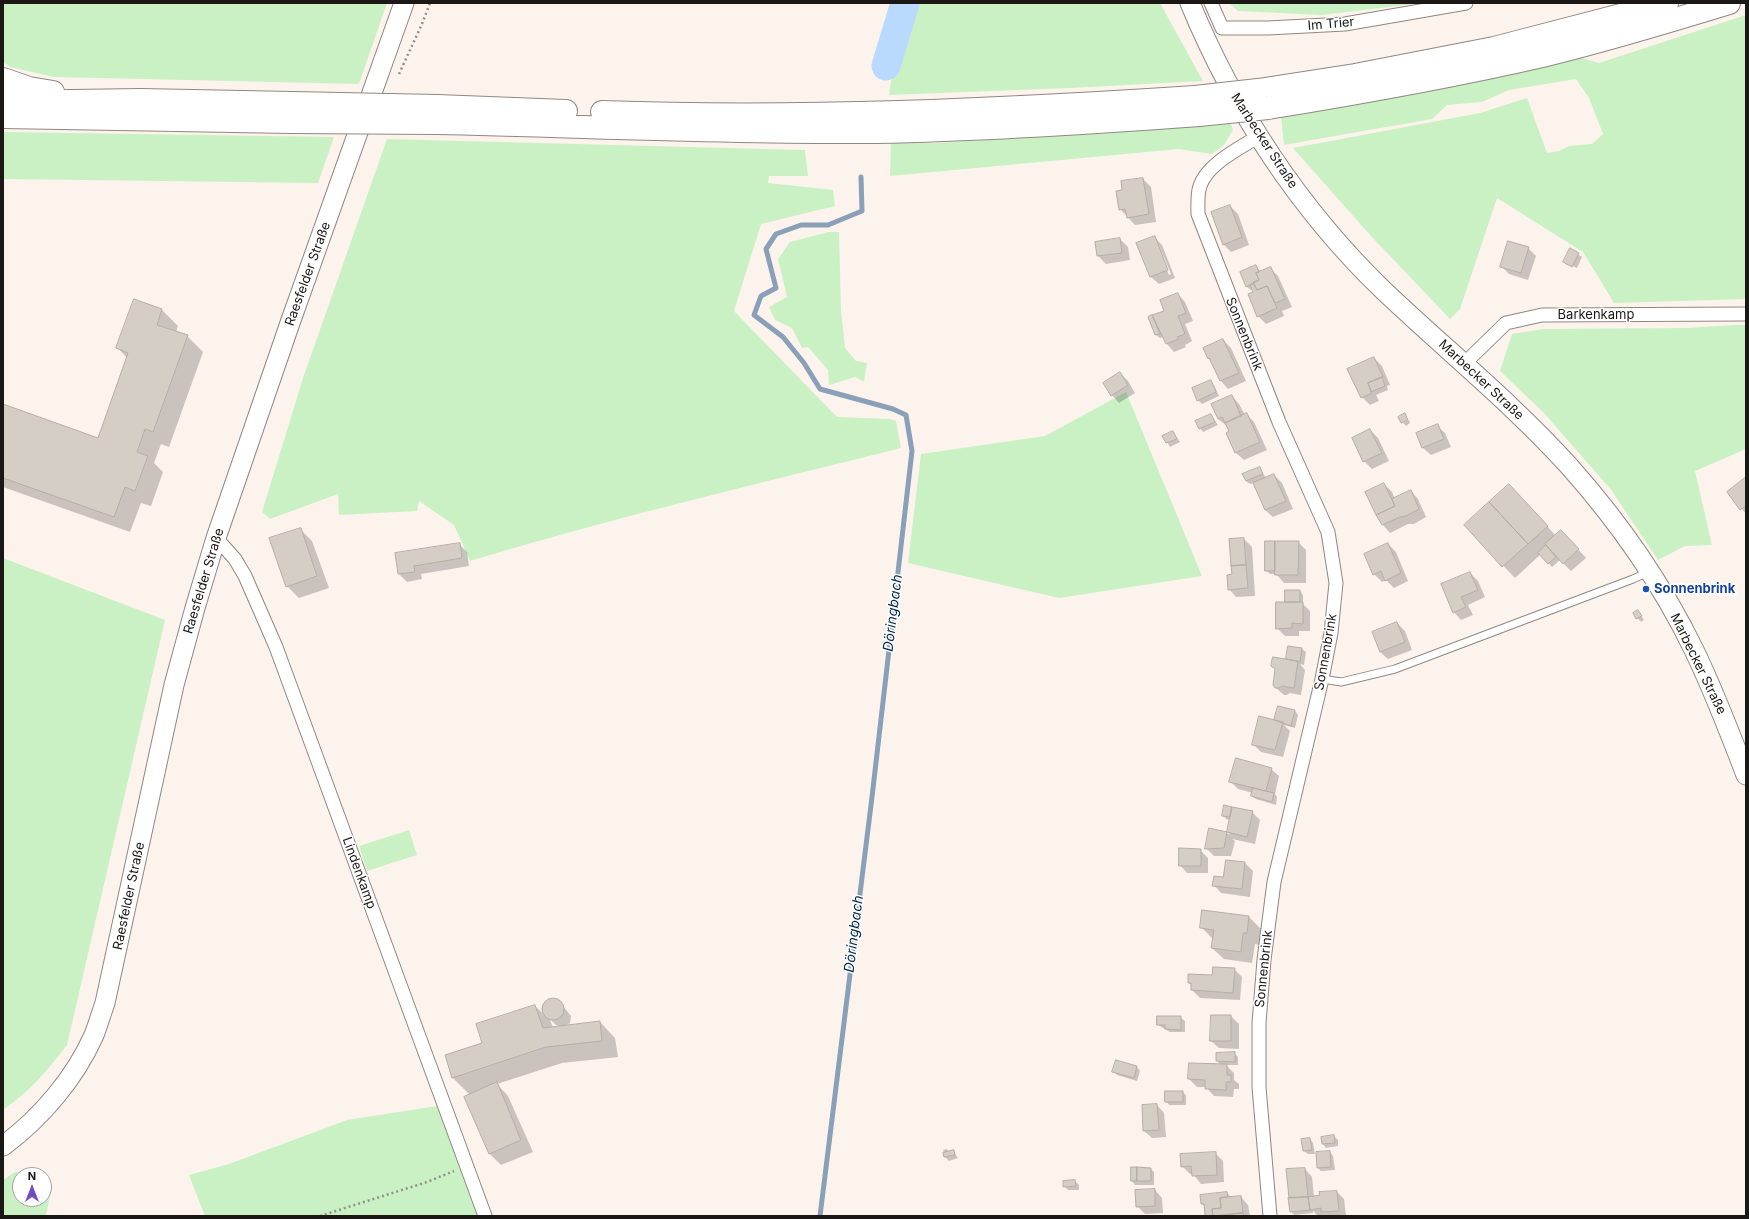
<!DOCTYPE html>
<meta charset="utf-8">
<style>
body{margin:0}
#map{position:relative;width:1749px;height:1219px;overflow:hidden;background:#fdf3ed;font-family:Inter,sans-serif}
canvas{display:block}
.frame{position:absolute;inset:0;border:4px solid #1b1715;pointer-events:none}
.north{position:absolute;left:12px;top:1167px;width:40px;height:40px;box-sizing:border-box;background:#fff;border:1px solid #a4a2a1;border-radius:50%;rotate:0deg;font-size:11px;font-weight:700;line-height:16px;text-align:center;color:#1b1715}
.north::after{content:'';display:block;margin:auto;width:14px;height:18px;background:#6f4bc4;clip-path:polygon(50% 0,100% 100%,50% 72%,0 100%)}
</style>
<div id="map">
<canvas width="1749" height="1219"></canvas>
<div class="frame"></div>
<div class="north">N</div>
</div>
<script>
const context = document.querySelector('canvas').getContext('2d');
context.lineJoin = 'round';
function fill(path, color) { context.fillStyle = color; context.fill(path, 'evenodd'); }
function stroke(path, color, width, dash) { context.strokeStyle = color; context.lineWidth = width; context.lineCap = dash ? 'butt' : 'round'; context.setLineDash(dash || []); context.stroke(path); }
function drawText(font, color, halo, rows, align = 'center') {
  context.font = font + ' Inter,sans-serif'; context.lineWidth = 3; context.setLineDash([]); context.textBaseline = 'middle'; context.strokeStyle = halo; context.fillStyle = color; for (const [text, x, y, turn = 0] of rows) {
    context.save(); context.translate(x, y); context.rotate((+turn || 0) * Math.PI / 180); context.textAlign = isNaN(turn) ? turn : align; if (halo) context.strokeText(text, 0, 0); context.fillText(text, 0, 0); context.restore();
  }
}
const green = new Path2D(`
 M3,3H387L359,84L54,77L10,67L3,62Z
 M919,3H1160L1203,81L1070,88L889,95L893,69L903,58Z
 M1229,3H1422L1322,15L1238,11Z
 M1746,15V299L1614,303L1583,252L1497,198L1460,309L1450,319L1370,235L1293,148L1480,113L1527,98L1547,153L1559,151L1569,146L1592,144L1603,134L1589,98L1576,79L1509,90L1482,102L1447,105L1432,119L1284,145L1281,116L1428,92L1579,57L1599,63Z
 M1230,121L1233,130L1224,145L1212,154L1179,149L890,176L891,142L934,143L1109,133Z
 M3,132L334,137L318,183L3,179Z
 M387,139L805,150L808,176H769L768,183L833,190L835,206L761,224L734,311L837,417L890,419L896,421L901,448C757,484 612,518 470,561L454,525L419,501L417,511L339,515L338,494L270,519L262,512L303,378Z
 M828,232H839L841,310L845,348L856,361L867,363L864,382L855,377L829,385L828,370L808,347L802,348L792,328L775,320L769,307L787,297L778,259L790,242Z
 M1734,325H1746V449L1695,471L1712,545L1685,546L1658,560L1612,491L1544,413L1500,371L1512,334L1543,329L1686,328Z
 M1126,392L1202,576L1059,598L908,563L921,454L1045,436Z
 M3,558L165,620L67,1045C47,1071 30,1091 3,1110Z
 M409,830L417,855L367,871L359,846Z
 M437,1106L478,1216H205L189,1175L229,1164L347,1120Z
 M15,1172H39V1175H20V1199H44V1191L50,1195L46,1216H3V1180Z`);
const shadow = new Path2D(`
 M1143,179L1151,187L1156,222L1135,225L1120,209L1124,191Z
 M1230,206L1238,214L1249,245L1231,252L1223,244Z
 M1154,237L1162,245L1175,278L1159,284L1151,277ZM1157,245H1159L1171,274L1169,275Z
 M1120,239L1128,247L1130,260L1106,264L1098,256L1096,242Z
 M1528,248L1536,256L1528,280L1509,274L1501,266Z
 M1571,250L1582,257L1577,268L1567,263V265L1564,262Z
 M1256,266L1260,272L1270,268L1278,276L1292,307L1282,311L1284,316L1266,324L1258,316L1253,289L1251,290L1247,287L1241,273Z
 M1178,294L1185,302L1193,321L1185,324L1192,341L1185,345L1186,347L1174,352L1167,344L1163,337L1160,338L1156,335L1149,318L1165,311Z
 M134,301L162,310L178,326L176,332L187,336L203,352L169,447L161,444L154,463L163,472L151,506L141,503L130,532L3,487V405L99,439L127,358L118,348Z
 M1223,340L1231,348L1246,381L1228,389L1221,381L1212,362L1209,358Z
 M1374,358L1382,366L1390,385L1387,386L1388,390L1376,395L1379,401L1370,405L1362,397Z
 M1120,373L1128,381L1135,393L1119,403L1112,395Z
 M1210,381L1214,385L1219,396L1202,404L1198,400Z
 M1232,396L1239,404L1245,415L1246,414L1254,422L1267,450L1244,460L1236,453L1227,433L1230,432L1227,426L1218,419Z
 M1211,415L1218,425L1203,432L1200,428Z
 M1409,420L1410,423L1406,426L1403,423Z
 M1437,426L1445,433L1451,447L1431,455L1423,448Z
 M1370,430L1378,438L1389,461L1372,469L1364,461Z
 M1173,432L1180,442L1170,447L1164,436Z
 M1259,468L1266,478L1274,475L1282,483L1293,509L1273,517L1265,510L1254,483L1250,484L1246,481Z
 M1746,478V514L1728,492Z
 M1384,484L1392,492L1395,499L1411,491L1418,499L1426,517L1414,524H1408L1390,533L1383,525L1367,492Z
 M1521,497L1556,536L1569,539L1586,558L1571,571L1560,560L1552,567L1541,554L1515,578L1465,525Z
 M300,529L312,541L329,588L299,598L287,586Z
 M1244,539L1252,547L1255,596L1236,597L1229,589Z
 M1298,542L1306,550V583H1284L1276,574H1270L1266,570Z
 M459,544L467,552L469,566L421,574L422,579L407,582L399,574L396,554Z
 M1388,544L1396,552L1408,581L1394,588L1386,580L1382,582L1374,574Z
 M1470,573L1478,581L1485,597L1468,605L1473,615L1461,620L1454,612Z
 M1300,591L1303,595V604L1310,611V631H1299V636H1285L1277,628Z
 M1638,611L1644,620L1641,622L1634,614Z
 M1397,623L1405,631L1412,650L1388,659L1380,652Z
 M1289,647L1302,649L1306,652L1304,665L1300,664L1305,670L1301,695L1290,693L1287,695H1284L1275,687L1276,669L1289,661Z
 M1295,711L1298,715L1295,728L1284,725L1290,731L1283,757L1261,752L1253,744L1278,722Z
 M1271,769L1279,776L1275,794L1277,797L1276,805L1256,799L1252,796L1253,793L1238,789L1230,781Z
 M1252,812L1260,820L1255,844L1232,839L1235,841L1231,856H1214L1206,848L1210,830L1230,834L1228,832L1230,820L1226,819L1223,815Z
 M1200,850L1208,858V873H1187L1180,865Z
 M1226,861L1245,863L1253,871L1250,897L1221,893L1214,885L1224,878Z
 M1203,911L1249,917L1261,929L1259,945L1255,944L1252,963L1224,959L1212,948L1213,939L1201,927Z
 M1234,969L1242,977L1240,1000L1200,998L1192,990V986L1189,983Z
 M552,999L559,1001L571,1016L570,1023L563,1027L556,1025L550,1019L553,1028L600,1022L615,1038L618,1057L562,1063L497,1084L508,1096L533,1152L501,1165L489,1153L470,1095L453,1078L483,1044L535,1006L550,1020L544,1010L546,1003Z
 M1231,1016L1239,1024V1049L1219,1048L1211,1041Z
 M1181,1018L1185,1021V1032H1170L1158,1025Z
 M1234,1053L1238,1057V1065H1226L1234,1073V1080L1239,1084V1089H1234L1233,1097L1214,1096L1206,1087H1197L1189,1079L1221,1065L1217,1061Z
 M1117,1061L1137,1067L1140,1071L1137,1081L1117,1075L1114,1071Z
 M1182,1092L1186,1095V1105H1169L1166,1101Z
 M1157,1105L1164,1113L1166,1137L1152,1138L1144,1131Z
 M1334,1136L1338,1140V1146L1326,1148L1323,1144Z
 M1310,1139L1313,1143L1315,1154H1308L1304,1151Z
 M947,1149L949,1152L953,1151L958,1158L949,1161L945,1157L943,1150Z
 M1330,1152L1333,1156L1335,1170L1321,1171L1318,1168Z
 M1215,1153L1223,1161L1224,1182L1201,1184L1193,1174H1190L1182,1166Z
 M1151,1169L1154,1172V1185H1135L1132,1181Z
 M1305,1169L1312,1177L1314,1197L1337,1192L1344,1199L1346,1216H1318L1313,1211V1213L1294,1215L1291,1211Z
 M1075,1181L1079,1185V1190H1068L1064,1186Z
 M1155,1190L1162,1198L1163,1213L1145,1214L1137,1206Z
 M1227,1193L1232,1198L1241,1197L1248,1205L1250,1216H1203H1206L1205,1207L1202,1204Z`);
const stream = new Path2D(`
 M820,1216L872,797L912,451L906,415L893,409L820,389L804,363L783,337L754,315L761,296L776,288L766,249L776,234L801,225H828L862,211L861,177`);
const river = new Path2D(`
 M886,66L905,3`);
const building = new Path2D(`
 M1143,178L1149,214L1127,218L1125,209L1119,210L1116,191L1122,190L1121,181Z
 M1230,205L1242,237L1223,245L1211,212Z
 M1155,236L1168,270L1150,277L1136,243Z
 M1120,238L1122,253L1097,256L1095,242Z
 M1508,241L1529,247L1521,273L1500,267Z
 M1570,248L1579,253L1572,267L1563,262Z
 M1256,265L1259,272L1256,273L1259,280L1246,287L1240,272Z
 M1271,267L1285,299L1275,303L1267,286L1257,290L1253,282L1259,280L1256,273Z
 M1254,284L1257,290L1267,286L1277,308L1257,317L1248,294L1253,292L1250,285Z
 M1178,293L1186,313L1178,316L1185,334L1177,337L1179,339L1166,344L1152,315L1164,311L1160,300Z
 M134,299L162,309L157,325L188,335L153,432L145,429L137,452L148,456L135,491L125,487L114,517L3,478V404L98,438L128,353L116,348Z
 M1152,315L1160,334L1155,335L1148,317Z
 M1223,339L1239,373L1220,381L1209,358L1208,359L1203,348Z
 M1374,357L1383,377L1368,383L1372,393L1361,398L1347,369Z
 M1120,372L1128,385L1111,396L1103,383Z
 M1382,377L1385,386L1371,392L1368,383Z
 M1211,380L1216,392L1197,401L1192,388Z
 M1232,395L1241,416L1225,423L1222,417L1218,419L1211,404Z
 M1247,413L1260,442L1235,453L1226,433L1229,431L1225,423Z
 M1405,413L1408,420L1401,423L1398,417Z
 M1211,414L1215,422L1199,429L1195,421Z
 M1438,424L1444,439L1422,448L1416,433Z
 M1370,429L1382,453L1363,462L1352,438Z
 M1173,431L1177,439L1166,443L1162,436Z
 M1260,467L1263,474L1246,481L1242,474Z
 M1274,474L1286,501L1265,510L1253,483Z
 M1746,477V506L1740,510L1727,492Z
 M1384,483L1395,506L1376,515L1365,492Z
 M1509,484L1548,526L1528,544L1489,502Z
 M1411,490L1419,509L1406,516L1400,517L1382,525L1376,515L1395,506L1392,499Z
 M1489,502L1528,544L1502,567L1464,525Z
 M301,528L317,576L286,587L269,538Z
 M1561,530L1579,549L1563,564L1545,544Z
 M1244,538L1246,565L1231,566L1229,539Z
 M1265,541H1275V571H1265Z
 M1275,541H1299L1298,575H1275Z
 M460,543L462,558L414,566L415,572L398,574L395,553Z
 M1388,543L1401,573L1385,581L1381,571L1373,575L1364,554Z
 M1546,545L1556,557L1548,564L1538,553Z
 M1246,565L1248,588L1228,590L1227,575L1232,574L1231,566Z
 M1470,572L1478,590L1461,597L1466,607L1453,613L1441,584Z
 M1285,590H1300V602H1285Z
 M1276,602H1303V624L1292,623V628L1276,629Z
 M1638,610L1642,616L1636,619L1633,613Z
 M1397,622L1405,642L1380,652L1372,632Z
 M1288,646L1302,648L1300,662L1286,659Z
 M1273,657L1298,661L1294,688L1282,686L1279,688H1275L1273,685L1275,669L1271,666Z
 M1278,706L1295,710L1291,726L1274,720Z
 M1259,716L1283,722L1275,750L1252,745Z
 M1236,758L1272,768L1266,791L1229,782Z
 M1253,788L1274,793L1272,802L1251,796Z
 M1224,805L1232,807L1230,817L1222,816Z
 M1232,807L1253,811L1247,837L1227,832Z
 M1209,828L1227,832L1224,848L1205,849Z
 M1179,848L1201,849V866H1179Z
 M1226,860L1245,862L1242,889L1212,886L1214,876L1223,877Z
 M1202,910L1249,916L1247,933H1243L1241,952L1211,948L1214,930L1200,928Z
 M1213,967L1235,968L1233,993L1191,990V983H1188V974L1212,975Z
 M542 1009a11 11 0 1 1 22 0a11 11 0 1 1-22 0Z
 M535,1005L543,1028L600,1021L602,1041L546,1047L452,1078L445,1055L482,1043L476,1024Z
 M1211,1015H1231V1041H1210Z
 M1157,1016H1181V1030L1165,1029V1025H1157Z
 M1235,1052V1062L1216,1061V1053Z
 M1116,1060L1137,1066L1134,1078L1112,1072Z
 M1189,1063L1227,1064V1075H1231V1082H1226V1090L1205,1089V1080L1188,1079Z
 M497,1082L521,1140L489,1154L464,1097Z
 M1165,1091H1183V1102H1165Z
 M1157,1104L1159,1130L1143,1131L1142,1105Z
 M1334,1135L1335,1143L1322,1144L1321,1137Z
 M1310,1138L1312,1150L1303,1151L1301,1139Z
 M954,1150L955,1155L944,1157L943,1153Z
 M1330,1151L1331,1167L1317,1168L1316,1152Z
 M1216,1152L1217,1175L1192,1176L1191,1166L1181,1167L1180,1154Z
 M1131,1167H1137V1181H1131Z
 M1137,1167L1151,1168V1181H1137Z
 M1305,1168L1308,1197L1289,1198L1286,1169Z
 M1075,1180L1076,1186L1063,1187V1181Z
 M1155,1189V1206L1136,1207L1135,1190Z
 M1337,1191L1339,1211L1321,1212V1208L1310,1210L1308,1197L1320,1195L1319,1192Z
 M1227,1192L1228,1197L1220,1198L1221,1208L1212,1209L1213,1216H1202L1205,1215L1204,1204H1201L1200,1195Z
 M1241,1196L1243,1213L1213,1216L1212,1209L1221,1208L1220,1198Z
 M1308,1197L1310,1210L1290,1212L1288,1198Z
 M1243,1213V1216H1216Z`);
const path = new Path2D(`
 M399,74L422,24L430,3
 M320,1216L427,1182L454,1171`);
const lane = new Path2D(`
 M1322,679L1341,682L1395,669L1633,579L1648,572`);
const street = new Path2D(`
 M1211,3L1222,28H1268L1345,24L1466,3
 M1259,136C1240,148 1207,164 1200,186C1197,194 1198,206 1198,214L1279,422L1328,532L1336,583L1331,633L1322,679L1274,882L1264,960L1259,1023V1087L1270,1216
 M1464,364L1506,323L1542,315L1746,314
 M216,538L235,559L245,576L276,647L485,1216`);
const secondary = new Path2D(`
 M1190,3C1234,110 1300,210 1383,290C1445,349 1512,403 1569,466C1618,521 1662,584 1694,650C1714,691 1730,733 1746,775
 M3,1146C41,1118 75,1078 94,1035C98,1025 101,1014 105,1003L174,685L195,608L216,538L290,323L404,3`);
const highway = new Path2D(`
 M3,79L29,88L53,92
 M1258,90L1355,75L1494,48L1667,3
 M3,102L141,100L292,103
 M437,106L566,111
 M1268,108C1360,93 1451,77 1542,56C1605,41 1667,22 1729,3
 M602,112C800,119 998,110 1195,97
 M4,117L291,122
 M436,123C583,126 730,133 877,132C984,130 1091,123 1199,115`);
const highwayBridge = new Path2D(`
 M1195,97L1258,90
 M292,103L437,106
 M1199,115L1268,108
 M291,122L436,123`);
const markers = [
 [1646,589,4,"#1a4fb4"]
];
const streetNames = [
 ["Im Trier",1331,24,-5],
 ["Marbecker Straße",1264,141,57],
 ["Raesfelder Straße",308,274,-70],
 ["Barkenkamp",1596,315],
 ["Sonnenbrink",1244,334,68],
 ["Marbecker Straße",1481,380,43],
 ["Raesfelder Straße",204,581,-73],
 ["Sonnenbrink",1326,652,-80],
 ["Marbecker Straße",1698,664,64],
 ["Lindenkamp",359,873,70],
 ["Raesfelder Straße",129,896,-78],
 ["Sonnenbrink",1264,969,-84]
];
const transitNames = [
 ["Sonnenbrink",1654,589]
];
const waterNames = [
 ["Döringbach",893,613,-83],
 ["Döringbach",854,934,-83]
];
fill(green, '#caf1c4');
fill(shadow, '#0003');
stroke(stream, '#8a9fb8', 5);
stroke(river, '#b9d9fe', 29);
fill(building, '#d4cec5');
stroke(building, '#b4aea6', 1);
stroke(lane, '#918782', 9);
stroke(street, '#918782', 15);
stroke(secondary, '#918782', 21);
stroke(highway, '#918782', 24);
stroke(path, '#958e8a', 2.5, [2, 3]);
stroke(lane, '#fff', 7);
stroke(street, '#fff', 13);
stroke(secondary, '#fff', 19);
stroke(highway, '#fff', 22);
stroke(highwayBridge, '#918782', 24, []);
stroke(highwayBridge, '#fff', 22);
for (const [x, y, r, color] of markers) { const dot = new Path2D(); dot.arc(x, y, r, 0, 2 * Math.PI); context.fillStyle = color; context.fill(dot); stroke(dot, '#fff', 1.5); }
drawText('13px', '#1b1715', '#fff', streetNames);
drawText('bold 13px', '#164399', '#fff', transitNames, 'left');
drawText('italic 14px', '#002951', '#fff', waterNames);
</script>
